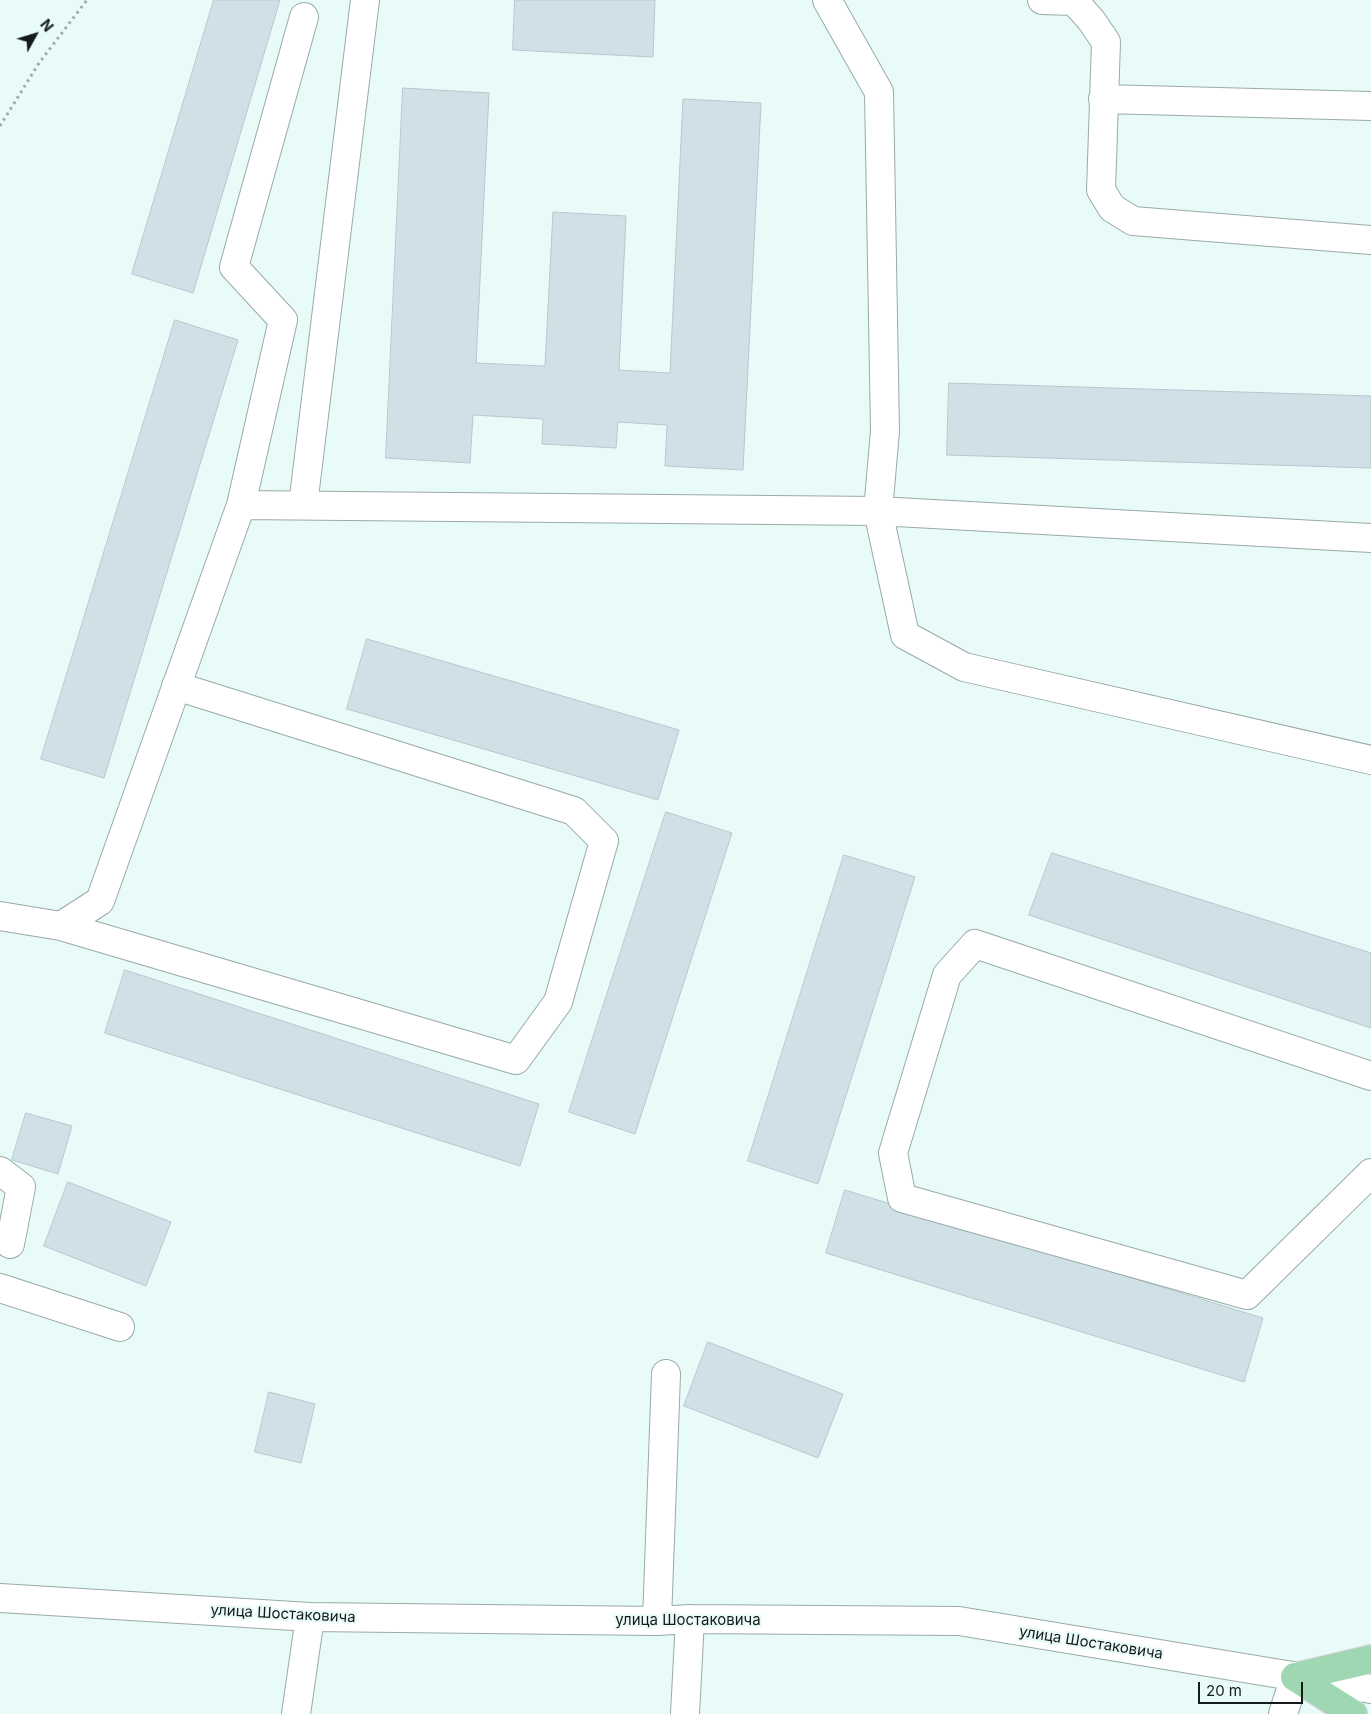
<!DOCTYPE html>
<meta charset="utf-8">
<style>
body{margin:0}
#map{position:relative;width:1371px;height:1714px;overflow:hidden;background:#e8fbf8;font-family:Inter,sans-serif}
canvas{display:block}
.north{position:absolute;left:10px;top:10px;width:50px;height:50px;-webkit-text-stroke:4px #e8fbf8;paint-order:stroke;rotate:51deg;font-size:14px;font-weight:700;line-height:20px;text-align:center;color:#141b1a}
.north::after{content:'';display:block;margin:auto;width:18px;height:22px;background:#141b1a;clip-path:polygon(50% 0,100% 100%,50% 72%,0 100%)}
.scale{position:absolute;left:1198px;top:1682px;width:105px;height:22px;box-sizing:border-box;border:2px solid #141b1a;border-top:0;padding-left:6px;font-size:15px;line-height:18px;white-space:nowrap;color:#141b1a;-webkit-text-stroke:4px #e8fbf8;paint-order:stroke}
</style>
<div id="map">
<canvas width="1371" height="1714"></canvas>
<div class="north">N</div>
<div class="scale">20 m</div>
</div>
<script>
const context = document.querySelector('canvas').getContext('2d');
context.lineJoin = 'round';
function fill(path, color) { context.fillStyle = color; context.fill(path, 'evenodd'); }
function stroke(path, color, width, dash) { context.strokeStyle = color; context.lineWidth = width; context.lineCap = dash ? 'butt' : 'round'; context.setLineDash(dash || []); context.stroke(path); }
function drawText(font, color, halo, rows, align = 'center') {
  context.font = font + ' Inter,sans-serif'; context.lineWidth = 4.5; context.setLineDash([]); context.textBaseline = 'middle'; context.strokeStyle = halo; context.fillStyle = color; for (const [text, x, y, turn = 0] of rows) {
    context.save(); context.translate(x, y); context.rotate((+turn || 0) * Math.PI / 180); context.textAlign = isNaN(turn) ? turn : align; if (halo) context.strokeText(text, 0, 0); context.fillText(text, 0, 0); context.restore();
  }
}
const building = new Path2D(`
 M214,0H280L193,293L132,274Z
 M515,0H655L653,57L513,50Z
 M403,88L489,93L476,363L545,366L553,212L626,216L619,370L670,373L683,99L761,103L743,470L665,466L667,425L618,422L616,448L542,444L543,419L473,415L470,463L386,458Z
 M175,320L238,340L104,778L41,759Z
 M949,383L1371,396V468L947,455Z
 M367,639L679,730L658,800L347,709Z
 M666,812L732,833L635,1134L569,1112Z
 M1052,853L1371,953V1028L1029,915Z
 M844,855L915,877L818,1184L748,1161Z
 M125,970L539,1104L520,1166L105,1033Z
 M26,1113L72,1126L58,1174L12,1160Z
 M68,1182L171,1222L146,1286L44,1246Z
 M845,1190L1263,1318L1244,1382L826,1253Z
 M708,1342L843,1394L818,1458L684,1406Z
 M269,1392L315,1404L301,1463L255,1452Z`);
const path = new Path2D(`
 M0,126L39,63L87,0`);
const minor = new Path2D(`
 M827,0L879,92L885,431L878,511L905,635L964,667L1371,760
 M1042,0L1074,1L1091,20L1106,42L1101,190L1112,208L1133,221L1371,240
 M1103,99L1371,106
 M241,505L878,511L1371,538
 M303,505L365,0
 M0,916L61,926L100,901L241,505L283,320L234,267L304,17
 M61,926L516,1060L558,1002L604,841L574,811L176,686
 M1371,1076L975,944L947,975L893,1153L902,1198L1247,1295L1371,1173
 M0,1171L21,1187L10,1244
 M0,1288L120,1327
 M0,1598L310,1617L657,1621L690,1619L959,1621L1371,1689
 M657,1621L666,1374
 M296,1714L310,1617
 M685,1714L690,1619
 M1283,1714L1295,1677`);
const major = new Path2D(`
 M1295,1677L1371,1659
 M1295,1677L1353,1714`);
const streetNames = [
 ["улица Шостаковича",283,1614,3],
 ["улица Шостаковича",688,1620],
 ["улица Шостаковича",1091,1643,9]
];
fill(building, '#d0e0e7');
stroke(building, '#b7c7cd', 1);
stroke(minor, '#99aaa8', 30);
stroke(major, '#d5d6d6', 30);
stroke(path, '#9caaa8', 3, [2.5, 4]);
stroke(minor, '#fff', 28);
stroke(major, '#9ed7b2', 28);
drawText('15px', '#141b1a', '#e8fbf8', streetNames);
</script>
